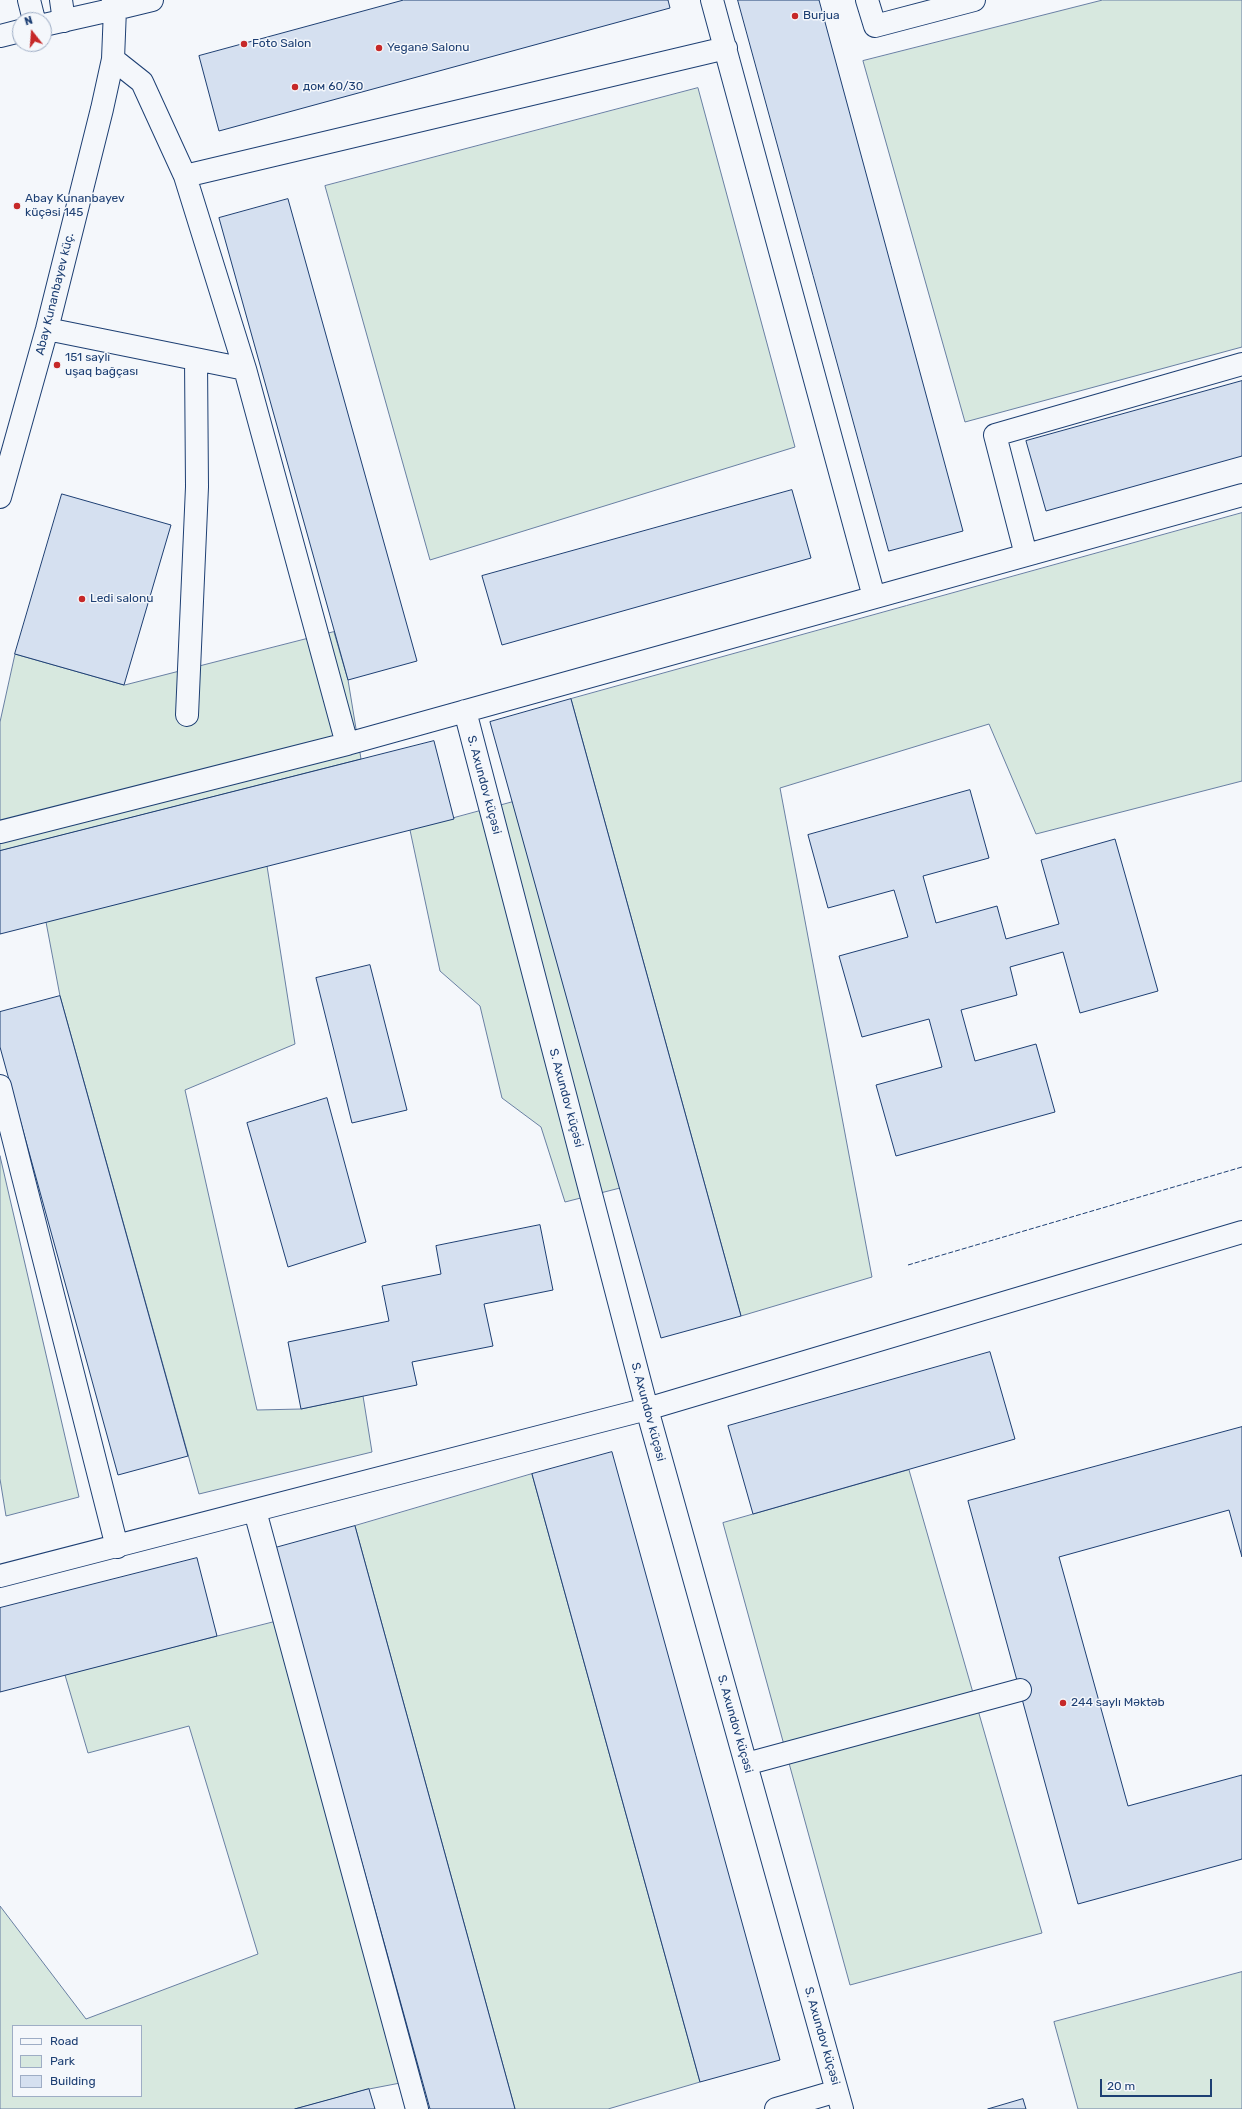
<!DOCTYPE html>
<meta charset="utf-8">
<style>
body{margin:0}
#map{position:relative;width:1242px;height:2109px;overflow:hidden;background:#f4f7fb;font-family:Rubik,sans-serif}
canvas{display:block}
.legend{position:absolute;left:12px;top:2025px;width:130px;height:72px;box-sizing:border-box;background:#f4f7fb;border:1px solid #9eadc5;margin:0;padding:5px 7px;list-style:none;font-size:12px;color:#1d3f73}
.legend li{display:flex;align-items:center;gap:8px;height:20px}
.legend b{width:20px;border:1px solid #9eadc5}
.north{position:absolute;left:12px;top:12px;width:40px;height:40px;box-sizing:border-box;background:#f4f7fb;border:1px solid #9eadc5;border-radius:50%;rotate:343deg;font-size:11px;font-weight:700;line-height:16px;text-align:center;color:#1d3f73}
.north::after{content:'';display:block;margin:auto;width:14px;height:18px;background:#c62828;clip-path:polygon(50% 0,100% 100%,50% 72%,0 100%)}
.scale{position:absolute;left:1100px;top:2079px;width:112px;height:18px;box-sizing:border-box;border:2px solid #1d3f73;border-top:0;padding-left:5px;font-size:12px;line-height:14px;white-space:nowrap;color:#1d3f73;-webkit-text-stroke:3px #f4f7fb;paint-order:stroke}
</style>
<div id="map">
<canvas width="1242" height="2109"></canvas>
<ul class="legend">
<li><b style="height:5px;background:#f4f7fb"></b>Road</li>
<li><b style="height:11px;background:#d7e8df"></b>Park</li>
<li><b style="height:11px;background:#d5e0f0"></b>Building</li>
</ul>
<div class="north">N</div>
<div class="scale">20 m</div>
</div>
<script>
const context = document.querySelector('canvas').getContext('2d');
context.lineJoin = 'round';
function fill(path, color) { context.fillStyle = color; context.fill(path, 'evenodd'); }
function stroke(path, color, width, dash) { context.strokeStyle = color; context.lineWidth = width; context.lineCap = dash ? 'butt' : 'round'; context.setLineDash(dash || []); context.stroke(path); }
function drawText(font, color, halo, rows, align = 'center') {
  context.font = font + ' Rubik,sans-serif'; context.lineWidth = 3; context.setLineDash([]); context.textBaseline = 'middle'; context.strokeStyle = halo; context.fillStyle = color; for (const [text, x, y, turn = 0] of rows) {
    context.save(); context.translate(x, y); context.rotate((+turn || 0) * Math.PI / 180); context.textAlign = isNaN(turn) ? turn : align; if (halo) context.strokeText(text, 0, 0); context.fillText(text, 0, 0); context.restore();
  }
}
const green = new Path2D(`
 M1103,0H1242V347L965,422L863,61Z
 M698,88L795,447L430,560L325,186Z
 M1242,513V781L1036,834L989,724L780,788L872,1277L741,1316L571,699Z
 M334,632L348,680L361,759L0,851V722L15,654L124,685Z
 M513,802L620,1188L565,1202L541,1127L502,1098L480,1006L440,971L410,830Z
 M267,866L295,1044L185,1090L257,1410L301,1409L363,1396L372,1452L199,1494L60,996L46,922Z
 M0,1156L79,1497L6,1516L0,1479Z
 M909,1470L1042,1933L850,1985L723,1523Z
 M532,1474L700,2082L608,2109H515L355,1526Z
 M294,1617L421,2079L369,2089L295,2109H0V1906L86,2019L258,1954L189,1726L88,1753L65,1675ZM13,2026H141V2096H13Z
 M1242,1972V2109H1078L1054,2022Z`);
const building = new Path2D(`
 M404,0H668L670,8L219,131L199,56Z
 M738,0H819L963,531L889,551Z
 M288,199L417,661L348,680L219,218Z
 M1242,381V456L1046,511L1026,441Z
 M792,490L811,558L502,645L482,576Z
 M62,494L171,525L124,685L15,654Z
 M571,699L741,1316L661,1338L490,722Z
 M434,741L454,819L0,934V851Z
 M970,790L989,858L923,876L936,923L997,906L1006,939L1059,924L1041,860L1115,839L1158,991L1080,1013L1063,952L1010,967L1017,995L961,1010L975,1061L1036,1044L1055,1112L896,1156L876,1085L942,1067L929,1019L862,1037L839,956L908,937L894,890L828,908L808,835Z
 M370,965L407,1110L352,1123L316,978Z
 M60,996L188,1456L118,1475L0,1047V1012Z
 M327,1098L366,1242L288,1267L247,1123Z
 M540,1225L553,1290L484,1304L493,1346L412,1362L417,1385L301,1409L288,1342L389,1321L382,1286L441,1274L436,1246Z
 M990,1352L1015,1439L753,1514L728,1426Z
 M1242,1427V1557L1229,1510L1059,1557L1128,1806L1242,1775V1859L1078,1904L968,1501Z
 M612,1452L780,2060L700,2082L532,1474Z
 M355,1526L515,2109H430L275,1548Z
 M197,1558L217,1636L0,1692V1608Z
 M369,2089L375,2109H295Z
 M1023,2099L1026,2109H988Z`);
const minor = new Path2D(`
 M29,0L34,20
 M61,0L64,21
 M712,0L874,597
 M867,0L875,26L974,0
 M44,25L115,9L113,0
 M0,36L20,31
 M726,48L185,176L245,369L347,744L1242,495
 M113,59L142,82L185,176
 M47,329L245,369
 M0,497L47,329L102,109L113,59L115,9L152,0
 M1026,555L995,435L1242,364
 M465,711L647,1409L842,2109
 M187,715L197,487L196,360
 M0,832L347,744
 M0,1086L117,1547
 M255,1511L417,2109
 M0,1576L647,1409L1242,1232
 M746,1764L1020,1690
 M776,2109L837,2091`);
const fence = new Path2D(`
 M908,1265L1242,1167`);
const markers = [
 [795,16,4,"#c62828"],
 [244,44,4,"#c62828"],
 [379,48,4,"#c62828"],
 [295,87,4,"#c62828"],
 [17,206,4,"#c62828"],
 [57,365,4,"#c62828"],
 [82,599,4,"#c62828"],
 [1063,1703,4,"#c62828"]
];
const poiNames = [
 ["Burjua",803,16],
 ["Foto Salon",252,44],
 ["Yeganə Salonu",387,48],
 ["дом 60/30",303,87],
 ["Abay Kunanbayev",25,199],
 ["küçəsi 145",25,213],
 ["151 saylı",65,358],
 ["uşaq bağçası",65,372],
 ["Ledi salonu",90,599],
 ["244 saylı Məktəb",1071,1703]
];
const streetNames = [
 ["Abay Kunanbayev küç.",55,294,-76],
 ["S. Axundov küçəsi",484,785,75],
 ["S. Axundov küçəsi",566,1098,75],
 ["S. Axundov küçəsi",648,1412,75],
 ["S. Axundov küçəsi",735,1724,74],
 ["S. Axundov küçəsi",822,2036,74]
];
fill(green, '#d7e8df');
stroke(green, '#687fa3', 1);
fill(building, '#d5e0f0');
stroke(building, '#1d3f73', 1);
stroke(minor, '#1d3f73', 24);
stroke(minor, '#f4f7fb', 22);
stroke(fence, '#1d3f73', 1, [5, 2]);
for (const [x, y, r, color] of markers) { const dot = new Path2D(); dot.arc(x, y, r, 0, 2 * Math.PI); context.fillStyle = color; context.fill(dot); stroke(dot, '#f4f7fb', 1.5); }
drawText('12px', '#1d3f73', '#f4f7fb', poiNames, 'left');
drawText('12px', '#1d3f73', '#f4f7fb', streetNames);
</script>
